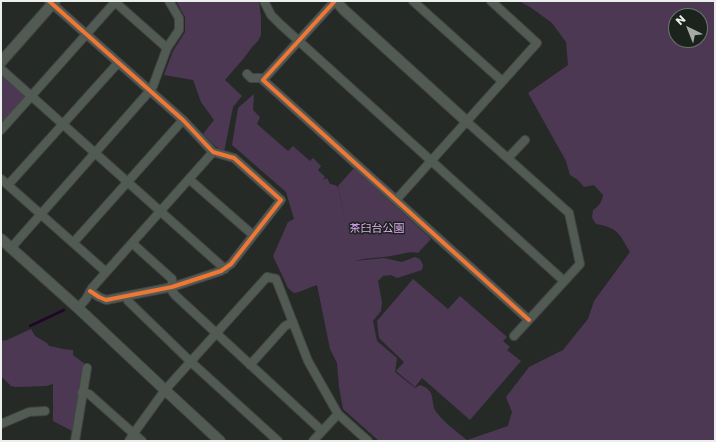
<!DOCTYPE html>
<meta charset="utf-8">
<style>
body{margin:0}
#map{position:relative;width:716px;height:442px;overflow:hidden;background:#262a27;font-family:Poppins,sans-serif}
canvas{display:block}
.frame{position:absolute;inset:0;border:2px solid #ebf0ec;pointer-events:none}
.north{position:absolute;left:668px;top:8px;width:40px;height:40px;box-sizing:border-box;background:#1b231d;border:1px solid #6e7570;border-radius:50%;rotate:317deg;font-size:11px;font-weight:700;line-height:16px;text-align:center;color:#ebf0ec}
.north::after{content:'';display:block;margin:auto;width:14px;height:18px;background:#a6aba7;clip-path:polygon(50% 0,100% 100%,50% 72%,0 100%)}
</style>
<div id="map">
<canvas width="716" height="442"></canvas>
<div class="frame"></div>
<div class="north">N</div>
</div>
<script>
const context = document.querySelector('canvas').getContext('2d');
context.lineJoin = 'round';
function fill(path, color) { context.fillStyle = color; context.fill(path, 'evenodd'); }
function stroke(path, color, width, dash) { context.strokeStyle = color; context.lineWidth = width; context.lineCap = dash ? 'butt' : 'round'; context.setLineDash(dash || []); context.stroke(path); }
function drawText(font, color, halo, rows, align = 'center') {
  context.font = font + ' Poppins,"Noto Sans JP",sans-serif'; context.lineWidth = 3; context.setLineDash([]); context.textBaseline = 'middle'; context.strokeStyle = halo; context.fillStyle = color; for (const [text, x, y, turn = 0] of rows) {
    context.save(); context.translate(x, y); context.rotate((+turn || 0) * Math.PI / 180); context.textAlign = isNaN(turn) ? turn : align; if (halo) context.strokeText(text, 0, 0); context.fillText(text, 0, 0); context.restore();
  }
}
const green = new Path2D(`
 M176,1H259L261,17V35L258,41L252,47L244,58L225,80L242,96L233,107L224,152L215,146L203,134L214,120L201,102L193,80L164,75L173,51L185,32V17Z
 M519,1H715V441H379L343,409L339,387L337,363L330,349L317,285C309,287 302,292 294,293L288,288L273,256L288,222L294,219L286,192L232,145L238,108L254,94L253,110L260,117L257,124L288,151L293,146L310,161L313,158L321,166L318,170L325,177L323,180L327,178L330,184L335,185L338,187L349,235L338,186L354,168L431,239L418,253C410,251 404,254 396,255C382,258 368,257 355,261L384,258L402,262L415,257L420,259L423,265L422,270L397,278L391,275L383,276L378,281L382,302L381,311L373,321L377,341L397,358L395,372L415,388L420,385C438,391 429,403 437,413C444,422 457,432 467,440L508,426L512,412L506,397L529,367L563,350L588,319L594,301L630,252C619,234 619,228 596,224L592,218L593,210C599,206 602,202 603,195L594,185L584,187L578,180L570,175L566,161L528,93L568,65L566,42L552,23L530,7ZM676,16H700V40H676Z
 M2,75L24,94V99L1,125V76Z
 M413,279L448,309L460,296L507,337L503,341L510,347L507,350L521,361L470,420L422,378L415,387L396,371L404,362L379,338L377,321Z
 M31,329L35,336L47,343L49,346C57,347 64,350 73,350V355L85,364L74,432L53,421V384L46,386L15,387L11,386L1,376V341L7,340Z`);
const stream = new Path2D(`
 M30,326L64,310`);
const minor = new Path2D(`
 M49,1L183,120L213,152L234,158L281,200L231,264L221,271L172,287L106,300L99,297L90,291
 M264,1L271,15L280,24L564,281
 M335,1L263,80L529,320
 M413,1L502,81
 M115,2L167,48
 M1,69L225,269
 M247,74L251,78H261L263,80
 M466,121L569,213L580,264L514,336
 M1,130L116,1
 M508,158L525,140
 M1,179L106,272
 M189,179L253,235
 M8,185L118,63
 M396,200L537,43L491,1
 M73,243L183,120
 M132,243L172,279V291L175,295L322,431
 M11,248L147,94L153,86L167,48L179,30V18L169,1
 M127,296L128,301L191,362L278,441
 M78,308L86,299L92,288L213,152
 M250,365L285,326L293,322
 M82,392L89,394L142,441
 M1,424L29,412L45,411
 M75,441L87,368
 M129,441L134,433L165,390L267,277L276,279L308,361L338,414L368,441
 M313,441L338,414`);
const tertiary = new Path2D(`
 M336,1L344,10L466,121
 M1,62L55,1
 M1,239L78,308L165,390L220,441`);
const cycleway = new Path2D(`
 M49,1L183,120L213,152L234,158L281,200L231,264L221,271L172,287L106,300L99,297L90,291
 M335,1L263,80L529,320`);
const parkNames = [
 ["茶臼台公園",377,229]
];
fill(green, '#4c3853');
stroke(stream, '#22042c', 2.5);
stroke(minor, '#424543', 10);
stroke(tertiary, '#424543', 12);
stroke(minor, '#525a54', 8);
stroke(tertiary, '#525a54', 10);
stroke(cycleway, '#f07635', 4);
drawText('11px', '#e5abf8', '#1b231d', parkNames);
</script>
